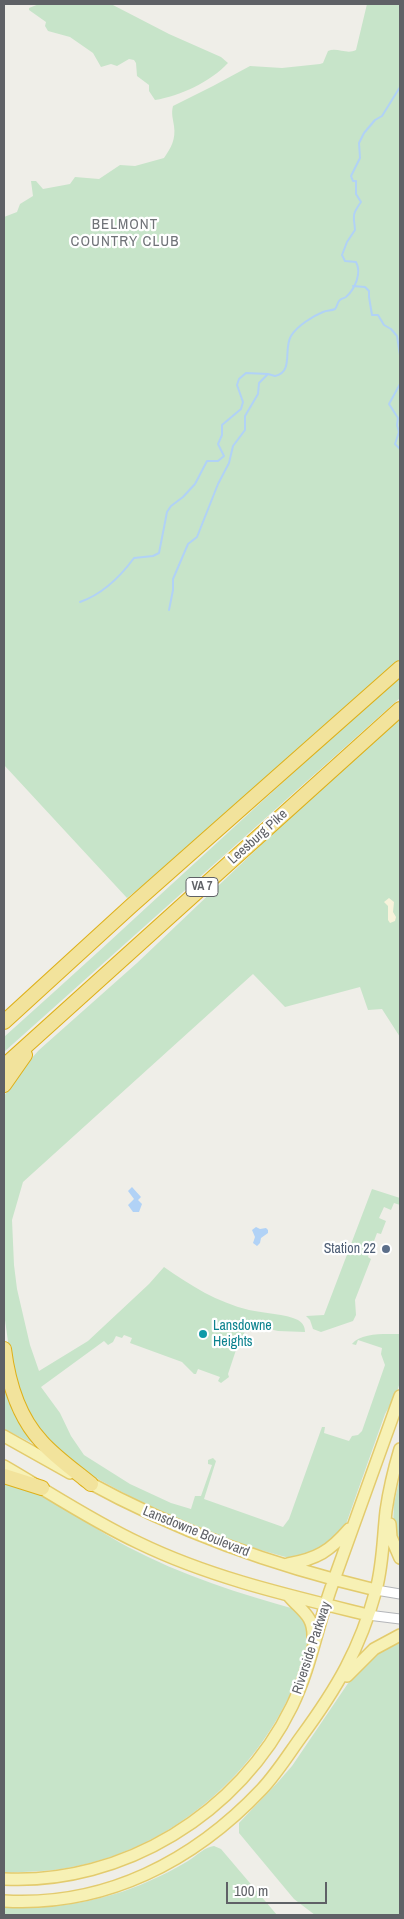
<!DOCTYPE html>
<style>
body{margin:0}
#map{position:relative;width:404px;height:1919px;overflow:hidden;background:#efeee8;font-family:"Archivo Narrow",sans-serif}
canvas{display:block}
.frame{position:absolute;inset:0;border:5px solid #5f6166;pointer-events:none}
.scale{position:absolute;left:226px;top:1882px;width:101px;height:22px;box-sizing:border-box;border:2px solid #5f6166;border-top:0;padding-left:6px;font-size:15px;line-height:18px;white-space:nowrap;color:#5f6166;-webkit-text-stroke:4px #fff;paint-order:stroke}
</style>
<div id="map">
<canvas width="404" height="1919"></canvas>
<div class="frame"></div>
<div class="scale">100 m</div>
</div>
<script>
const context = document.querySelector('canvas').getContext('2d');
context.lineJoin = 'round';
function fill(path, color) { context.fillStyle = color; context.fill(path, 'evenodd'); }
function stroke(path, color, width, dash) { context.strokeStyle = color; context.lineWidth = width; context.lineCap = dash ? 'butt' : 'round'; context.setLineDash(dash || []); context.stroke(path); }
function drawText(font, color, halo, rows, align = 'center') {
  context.font = font + ' "Archivo Narrow",sans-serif'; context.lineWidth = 4.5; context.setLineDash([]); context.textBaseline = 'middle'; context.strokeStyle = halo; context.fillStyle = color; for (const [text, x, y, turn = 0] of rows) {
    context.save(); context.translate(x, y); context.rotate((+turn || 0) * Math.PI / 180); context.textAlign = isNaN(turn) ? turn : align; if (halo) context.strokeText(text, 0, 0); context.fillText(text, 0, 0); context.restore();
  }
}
const green = new Path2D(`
 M39,4H111L169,34L221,57L228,63C210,82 180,96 155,100L149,91V85L137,76L136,63L134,60L129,59L117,66L111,64L101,67L93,53L70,37L48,31L45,26L46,22L29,10V8Z
 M367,4H400V659L171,863L127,898L4,765V217L17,212L20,204L33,196L31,181H36L43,189L70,184L75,177L99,179L120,165L135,166L164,158C171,148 176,139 174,126C173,118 171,114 173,106L213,86L250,66L282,68L320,64L323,63L328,51C337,47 347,55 356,50Z
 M400,676V698L4,1052V1037C137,918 267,795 400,676Z
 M400,718V1037L382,1009L368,1010L360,987L285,1007L253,974L23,1182L12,1220L14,1265L17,1289L30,1345L39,1371L88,1341L149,1284L164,1267C191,1286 217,1302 249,1310C263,1313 286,1314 298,1320C303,1323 305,1327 305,1332L278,1331L256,1326L255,1328L246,1327L240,1346L237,1347L228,1374L229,1377L221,1383L218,1381L220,1377L198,1369L196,1374H194L182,1362L130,1343L132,1338L124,1335L122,1338L116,1336L113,1342L108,1345L104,1341L41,1387L60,1413L71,1436L84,1455L130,1484L171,1503L191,1509L195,1496H201L212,1465L208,1464V1460L213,1458L216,1461L204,1499L283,1527L289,1519L322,1427H325L324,1433L349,1441L352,1436L358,1435L362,1431L385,1365L381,1354L382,1348L358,1340L356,1345L352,1344C361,1332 387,1334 400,1334V1382L396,1395L385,1414L346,1524L340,1535L323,1551L289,1558L243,1545L161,1513L83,1471L69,1462L37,1428L24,1405L12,1370L4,1313V1096L21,1070L39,1050L137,963L280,827Z
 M372,1189L400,1198V1205L394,1203L391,1210L384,1207L379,1218L386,1221L381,1234L377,1233L368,1257L371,1259L355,1300L356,1315L353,1321L321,1332L313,1329L310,1320L306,1316L324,1315Z
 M4,1365L42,1448L4,1429Z
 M400,1476V1554L393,1526L394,1504Z
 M4,1481C48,1493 87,1525 128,1547C181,1575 240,1594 298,1610C315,1624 306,1653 300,1670C267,1762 185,1839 90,1863C74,1867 58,1870 42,1871C29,1872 16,1872 4,1873Z
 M400,1639V1915H315L294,1899L239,1833V1823L278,1782L292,1766L357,1670L368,1658Z
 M214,1846L221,1849L277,1915H4V1908C53,1909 102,1902 147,1882C161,1876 175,1869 188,1861C196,1856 205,1847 214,1846Z`);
const sand = new Path2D(`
 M389,898L394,902L393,912L396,917L395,921L390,923L388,920V906L384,902Z`);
const water = new Path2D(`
 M132,1187L141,1197L138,1200L142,1204L139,1212H133L128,1205L134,1199L128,1191Z
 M256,1227L260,1229L266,1228L268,1230V1233L261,1238L260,1243L257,1246L253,1243L255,1237L252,1230Z`);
const stream = new Path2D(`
 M353,286L365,287L369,291V297L372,315H378L384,325L391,329L397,336L400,355
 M400,358V363
 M400,384L389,404L398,418L397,425L399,432L395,444L400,449
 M80,602C103,594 120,577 134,558L153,556L159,553L167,512L171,506L183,497L195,484L207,461H218L224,456L218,444L222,435V425L241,409L243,402L237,385L239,379L246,373L268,374L275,376C294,372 283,349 291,336C297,326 313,316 323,312C327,310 331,311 335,309C337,307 337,304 339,301C341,298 343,299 346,297C355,289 362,273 356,262L345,261L342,255L347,242L355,230C354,216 351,216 361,202L356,194V181H353L351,176L360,158L359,143L364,133L375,120L382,116L400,87
 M169,610L173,590V579L188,544L197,537L218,484L229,463L233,446L245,430V416L258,394L259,383L268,374`);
const minor = new Path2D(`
 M376,1590L400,1594
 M368,1615L400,1619`);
const major = new Path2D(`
 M4,1436L70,1473
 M4,1466C49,1492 92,1521 139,1543C211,1578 291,1596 368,1615
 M84,1480C179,1532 271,1565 376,1590
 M390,1524L391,1537L400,1558
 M288,1564C317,1559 330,1551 349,1529
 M288,1595C301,1611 314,1615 313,1638
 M347,1676L374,1649L400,1635
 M4,1879C123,1885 240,1813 292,1706C310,1669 317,1628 331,1588C354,1524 377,1460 400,1396
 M4,1901C106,1907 194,1861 262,1789C277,1773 288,1755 301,1737C337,1688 360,1649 376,1590C383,1564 383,1538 386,1511C389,1490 394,1469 400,1449`);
const highway = new Path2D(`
 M4,1022L131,906L400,668
 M4,1066L400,709
 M4,1085L25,1055
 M4,1349C8,1381 18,1416 41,1441C55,1457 74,1470 91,1484
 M4,1476L42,1488`);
const markers = [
 [386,1249,5,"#5c6f8a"],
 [203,1334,5,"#0f9aa8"]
];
const shields = [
 [202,887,32]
];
const shieldNames = [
 ["VA 7",202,887]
];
const streetNames = [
 ["Leesburg Pike",258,837,-42],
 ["Lansdowne Boulevard",196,1532,22],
 ["Riverside Parkway",312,1648,-72]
];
const serviceNames = [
 ["Station 22",376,1249]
];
const cultureNames = [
 ["Lansdowne",213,1326],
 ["Heights",213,1342]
];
const neighbourhoodNames = [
 ["BELMONT",125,225],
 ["COUNTRY CLUB",125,242]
];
fill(green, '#c7e4c9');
fill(sand, '#f7f3db');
fill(water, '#b1d2f6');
stroke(stream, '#b1d2f6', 2);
stroke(minor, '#b4b6ba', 11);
stroke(major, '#e3cb6d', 14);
stroke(highway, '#deb019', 16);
stroke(minor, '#fff', 9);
stroke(major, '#f7f1b5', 11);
stroke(highway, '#f2e39c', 14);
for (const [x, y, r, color] of markers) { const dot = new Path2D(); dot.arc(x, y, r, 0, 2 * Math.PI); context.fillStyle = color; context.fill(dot); stroke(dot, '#fff', 2); }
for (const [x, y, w] of shields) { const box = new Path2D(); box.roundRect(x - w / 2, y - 9.5, w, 19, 4); context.fillStyle = '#fff'; context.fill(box); stroke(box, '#5f6166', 1); }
drawText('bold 12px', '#5f6166', null, shieldNames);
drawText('14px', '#5f6166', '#fff', streetNames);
drawText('14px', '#4e5e75', '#fff', serviceNames, 'right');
drawText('14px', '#0d838f', '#fff', cultureNames, 'left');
context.letterSpacing = '1px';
drawText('15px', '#707378', '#fff', neighbourhoodNames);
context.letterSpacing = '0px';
</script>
